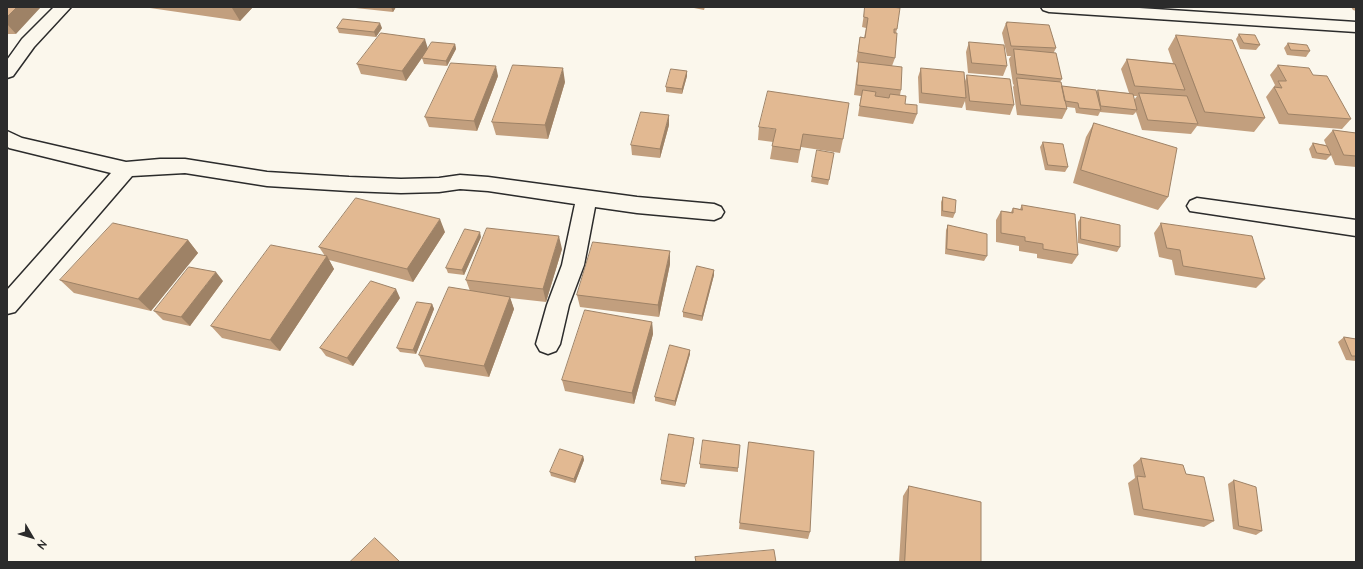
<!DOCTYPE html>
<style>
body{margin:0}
#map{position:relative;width:1363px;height:569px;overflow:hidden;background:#fbf7ec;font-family:"Architects Daughter",sans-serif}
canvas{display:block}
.frame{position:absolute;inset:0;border:8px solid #2b2b2b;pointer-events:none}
.north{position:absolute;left:12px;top:517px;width:40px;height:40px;-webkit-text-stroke:3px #fbf7ec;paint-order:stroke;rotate:128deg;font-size:11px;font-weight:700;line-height:16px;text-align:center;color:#2b2b2b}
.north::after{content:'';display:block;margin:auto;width:14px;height:18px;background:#2b2b2b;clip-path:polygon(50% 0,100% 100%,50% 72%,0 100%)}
</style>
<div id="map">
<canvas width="1363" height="569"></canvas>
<div class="frame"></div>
<div class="north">N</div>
</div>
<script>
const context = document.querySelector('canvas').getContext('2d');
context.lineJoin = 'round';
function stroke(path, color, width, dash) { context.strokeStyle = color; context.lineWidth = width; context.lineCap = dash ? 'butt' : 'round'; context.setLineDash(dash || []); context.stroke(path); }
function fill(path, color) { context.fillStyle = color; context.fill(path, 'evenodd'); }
const minor = new Path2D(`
 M54,7H71L34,47L13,76L7,78V60L22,39Z
 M1041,7H1124L1356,22V32L1049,12L1043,10Z
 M7,131L22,138L126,162L160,159H185L267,172L349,177L401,179L439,178L460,175L488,177L637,197L714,204L721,207L724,212L721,217L714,220L637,213L595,207L584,265L569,305L560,344L556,351L548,354L540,351L536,344L547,305L562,265L575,204L488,191L460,189L439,192L401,193L349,191L267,186L185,173L132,176L15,312L7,314V290L111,173L9,148L7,146Z
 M1197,198L1356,220V236L1190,211L1187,206L1190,201Z`);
const wall = new Path2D(`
 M7,7L16,34H7Z
 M143,7H253L240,21Z
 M346,7H396L393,12Z
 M689,7H705L704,10Z
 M865,7L897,29L896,33L895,58L892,66L901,90L900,95L905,104L917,114L913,124L858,116L861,96L854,95L857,72L859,63L856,62L860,37L864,38L866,28L862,27Z
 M1351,7H1356V11L1353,10Z
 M1007,22L1056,48L1054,52L1062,79L1060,82L1062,86L1097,92L1098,90L1129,93L1121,69L1127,59L1173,63L1168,49L1176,35L1265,118L1254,132L1197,126L1191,134L1142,130L1136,112L1133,115L1100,112L1098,116L1076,113L1075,108L1067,107V109L1062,119L1017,115L1013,87L1014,85L1013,84L1009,59L1011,56H1007L1002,33L1006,23ZM1133,96H1137L1134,100Z
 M337,28H382L376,37L339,33Z
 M1239,34L1260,45L1256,50L1240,49L1236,39Z
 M969,42L1007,66L1003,76L968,73L966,52Z
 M1288,43L1310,51L1306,57L1287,55L1284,48Z
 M455,44L456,49L447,66L424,64L422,58L424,55L406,81L361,74L357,64L428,48Z
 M1278,65L1313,75L1351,119L1342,129L1279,124L1266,97L1275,85L1270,75Z
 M921,68L965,81L967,75L1014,105L1010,115L966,110L965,101L962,108L919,103L918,77Z
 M687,71V76L682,94L666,92V87Z
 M498,76L477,131L429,127L425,117Z
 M565,82L548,139L496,135L492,122Z
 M1094,123L1168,197L1158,210L1073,183L1086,137Z
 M669,125L660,158L632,155L631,145Z
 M759,127L843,139L840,153L801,147L798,163L770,159L773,142L758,140Z
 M1333,130L1356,133V167L1335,165L1331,155L1326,160L1312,158L1309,149L1313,143L1326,145L1324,140Z
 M1043,142L1068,167L1065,172L1045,170L1040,147Z
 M817,151L829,180L828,185L811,182Z
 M943,197L955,213L953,218L941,216V202Z
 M1022,205L1078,255L1072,264L1037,258V254L1019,251V246L996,242V220L1001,211L1011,212L1013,208L1020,209Z
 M1081,217L1120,247L1117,252L1078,243V222Z
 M1161,223L1265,279L1256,288L1175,275L1172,260L1159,257L1154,233Z
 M948,225L987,256L984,261L945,254L946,230Z
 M445,232L413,282L329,260L334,269L280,351L222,338L211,326L325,256L319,247Z
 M481,237L464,275L448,273L446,268Z
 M188,240L198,253L151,311L74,293L60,280Z
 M562,249L546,302L510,298L514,309L489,377L425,367L419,355L470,291L466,280Z
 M670,264L659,317L580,307L577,295Z
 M714,270V275L702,321L683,317V312Z
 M223,281L190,326L163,320L154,311Z
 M400,298L353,366L326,356L320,348Z
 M432,304L434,309L416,354L400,352L397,348Z
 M652,322L653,334L634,404L565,391L562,380Z
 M1344,337L1356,339V361L1346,360L1338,342Z
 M690,350V354L675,406L655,401V397Z
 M694,438V442L685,487L661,484V480Z
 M749,442L810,532L808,539L739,529Z
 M583,456L584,460L575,483L551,476L550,472Z
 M1141,458L1186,474L1214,521L1204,527L1134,515L1128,483L1135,478L1133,465Z
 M700,464L738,468V472L700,468Z
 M1234,480L1262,531L1256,535L1233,529L1228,484Z
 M909,486L981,562H899L903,496Z`);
const shadedWall = new Path2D(`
 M17,7H41L16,34L7,24V17Z
 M233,7H253L240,21L232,8Z
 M391,7H396L393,12Z
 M380,23L382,28L376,37L374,32Z
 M425,39L428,49L406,81L402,71Z
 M455,44L456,49L447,66L446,61Z
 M496,66L498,76L477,131L474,121Z
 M563,68L565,82L548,139L545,125Z
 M687,71V76L682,94V89Z
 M669,115V125L660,158V149Z
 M440,219L445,232L413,282L407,269Z
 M480,232L481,237L464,275L462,270Z
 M559,236L562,249L546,302L543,289Z
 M188,240L198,253L151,311L138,299Z
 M670,251V264L659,317L658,305Z
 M327,256L334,269L280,351L270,340Z
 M714,270V275L702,321V316Z
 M216,272L223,281L190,326L181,317Z
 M396,289L400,298L353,366L347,358Z
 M510,297L514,309L489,377L484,366Z
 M432,304L434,309L416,354L413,350Z
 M652,322L653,334L634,404L632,393Z
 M690,350V354L675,406V401Z
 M583,456L584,460L575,483L574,479Z`);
const building = new Path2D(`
 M7,7H17L7,17Z
 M865,7H892L900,8L897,29H894V33H897L895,58L858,52L860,37L865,38L868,18L864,17Z
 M343,19L380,23L374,32L337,28Z
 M1007,22L1049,25L1056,48L1011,46L1006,23H1007Z
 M381,33L425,39L402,71L357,64Z
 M1239,34L1255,35L1260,45L1244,43Z
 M1176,35L1232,40L1265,118L1205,112Z
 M432,42L455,44L446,61L422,58Z
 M969,42L1004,45L1007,66L972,63Z
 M1288,43L1307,45L1310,51L1291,50Z
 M1014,49L1056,53L1062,79L1017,74Z
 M1127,59L1175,64L1185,90L1135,86Z
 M859,62L902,67L901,90L857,85Z
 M451,63L496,66L474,121L425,117Z
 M513,65L563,68L545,125L492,122Z
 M1278,65L1309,68L1313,75L1327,76L1351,119L1288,114L1274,87L1282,88L1278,81H1286Z
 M921,68L964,72L966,98L922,93Z
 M671,69L687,71L682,89L666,87Z
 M967,75L1010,79L1014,105L970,101Z
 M1017,78L1061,82L1067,109L1021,105Z
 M1062,86L1096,90L1101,110L1079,108L1078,103L1065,101Z
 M863,90L876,92L875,96L889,98L890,94L906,96L905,104L917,105V114L860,106Z
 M1098,90L1133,94L1137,110L1101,106Z
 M768,91L849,103L843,139L803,134L800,150L772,146L776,129L759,127Z
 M1139,93L1187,96L1198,124L1148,120Z
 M641,112L669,115L660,149L631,145Z
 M1094,123L1177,148L1168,197L1081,170Z
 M1333,130L1356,133V156L1344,155Z
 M1043,142L1063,144L1068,167L1048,165Z
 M1313,143L1327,146L1331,155L1317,153Z
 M817,150L834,153L829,180L812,177Z
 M943,197L956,200L955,213L943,211Z
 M356,198L440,219L407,269L319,247Z
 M1022,205L1075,214L1078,255L1043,249V244L1025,241V237L1001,233V211L1013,213V208L1022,210Z
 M1081,217L1120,225V247L1081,239Z
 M113,223L188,240L138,299L60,280Z
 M1161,223L1252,236L1265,279L1183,266L1180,250L1167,248Z
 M948,225L987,234V256L947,249Z
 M487,228L559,236L543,289L466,280Z
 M465,229L480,232L462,270L446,268Z
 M593,242L670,251L658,305L577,295Z
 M271,245L327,256L270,340L211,326Z
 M697,266L714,270L702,316L683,312Z
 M189,267L216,272L181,317L154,311Z
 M371,281L396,289L347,358L320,348Z
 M449,287L510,297L484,366L419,355Z
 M417,302L432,304L413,350L397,348Z
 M585,310L652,322L632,393L562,380Z
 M1344,337L1356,339V356H1352Z
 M670,345L690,350L675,401L655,397Z
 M669,434L694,438L686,484L661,480Z
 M703,440L740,445L738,468L700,464Z
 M749,442L814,451L810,532L740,523Z
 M560,449L583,456L574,479L550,472Z
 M1141,458L1183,465L1186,474L1204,477L1214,521L1143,509L1137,476L1145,477Z
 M1234,480L1256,487L1262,531L1239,526Z
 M909,486L981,502V562H905Z
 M375,538L400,562H350Z
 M774,550L776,562H696L695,557Z`);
stroke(minor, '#2b2b2b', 3);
fill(minor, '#fbf7ec');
fill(wall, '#c29f7e');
fill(shadedWall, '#9e8266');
fill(building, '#e2b992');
stroke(building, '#9e8266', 1);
</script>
